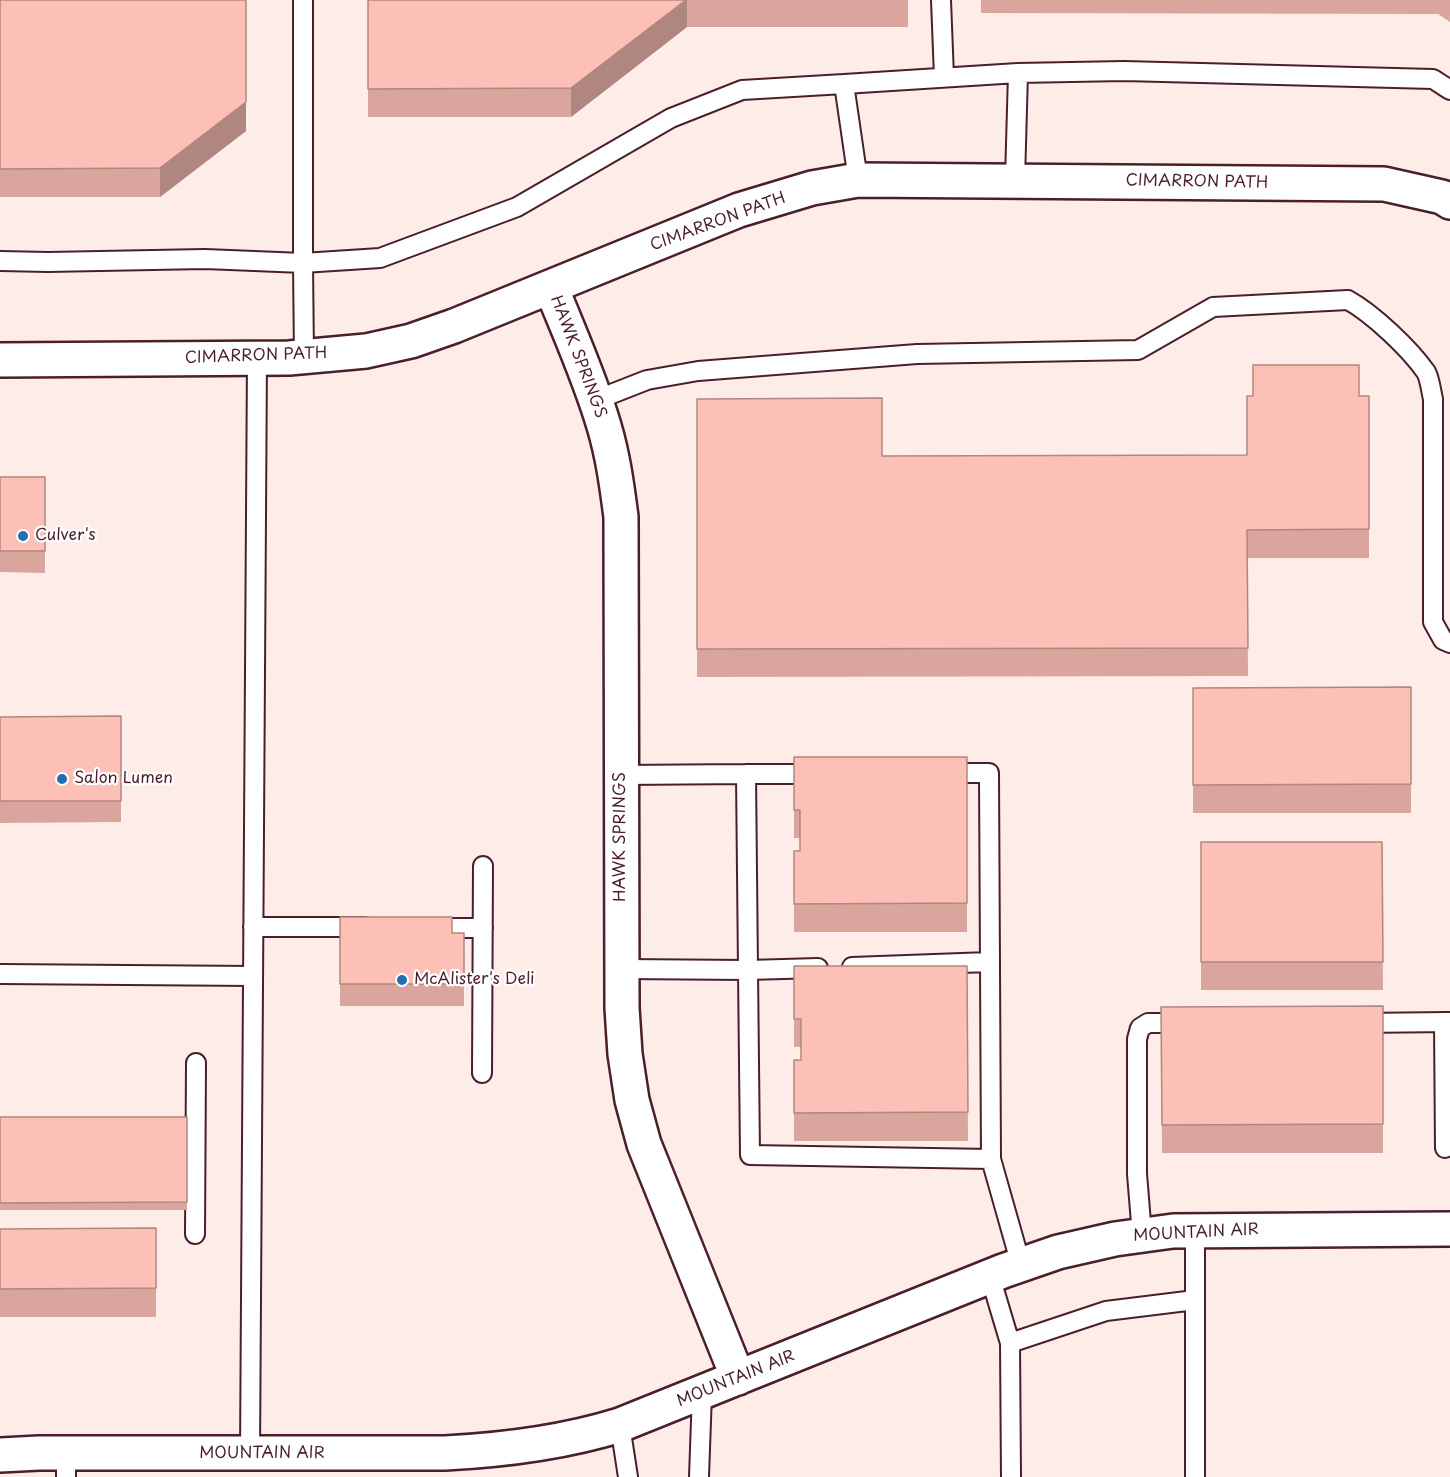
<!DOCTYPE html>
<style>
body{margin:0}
canvas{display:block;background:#fff}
</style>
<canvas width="1450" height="1477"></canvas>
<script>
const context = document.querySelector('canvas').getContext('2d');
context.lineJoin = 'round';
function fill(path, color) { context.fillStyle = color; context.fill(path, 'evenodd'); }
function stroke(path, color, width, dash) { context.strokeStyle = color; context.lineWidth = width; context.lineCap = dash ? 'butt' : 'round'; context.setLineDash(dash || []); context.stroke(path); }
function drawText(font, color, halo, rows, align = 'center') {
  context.font = font + ' "Playpen Sans",sans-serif'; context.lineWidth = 4.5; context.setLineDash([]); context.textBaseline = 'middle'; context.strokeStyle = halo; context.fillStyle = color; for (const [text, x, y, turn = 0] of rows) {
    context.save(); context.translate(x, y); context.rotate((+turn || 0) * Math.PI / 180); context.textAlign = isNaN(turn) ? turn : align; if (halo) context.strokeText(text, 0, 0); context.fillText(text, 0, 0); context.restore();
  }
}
const built = new Path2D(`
 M0,0H1450V1477H0Z`);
const lane = new Path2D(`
 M941,0L944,77
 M858,180L844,84L1018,73
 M1015,180L1018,73L1124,71L1433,79L1450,90
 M0,261L48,262L205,259L303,263V0
 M304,357L303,263L380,258L517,207L671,118L742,90L844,84
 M596,400L647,380L698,371L917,354L1138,350L1213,307L1348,300C1373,314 1409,348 1426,372C1430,379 1431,391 1433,399V622L1443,640L1450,643
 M942,773H989L991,1159
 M621,775L746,774
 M253,927H364
 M428,928H483
 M852,967L989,962
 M818,968L748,970L746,774H819
 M622,969L748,970L750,1155L991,1159L1021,1265
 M0,974L253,976
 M1444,1022L1445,1148
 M1359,1023L1450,1022
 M482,1073L483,866
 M1195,1230V1477
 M195,1234L196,1063
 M1142,1235L1137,1174V1039L1140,1028L1148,1023H1184
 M990,1276L1010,1343L1011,1477
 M1010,1343L1106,1311L1195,1300
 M620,1425L628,1477
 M66,1454V1477
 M250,1454L257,358
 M699,1477L702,1393`);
const street = new Path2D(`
 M551,287C569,332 590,378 604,426C613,456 617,486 621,517L622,1008L625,1054L632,1100L644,1144L738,1378
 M0,360L289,358L366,351L411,341L454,326L739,210L812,188L858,180L1384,184L1442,197L1450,202
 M0,1455L39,1453H445C504,1450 562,1443 620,1425L1003,1271L1058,1252L1115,1239L1173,1231L1450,1229`);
const wall = new Path2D(`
 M0,0L246,131L160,197H0Z
 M368,0H908V27H687L571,117H368Z
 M981,0H1450V22L1438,14L981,13Z
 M1359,396H1369V558H1247L1248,676L697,677V399L882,456L1247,455Z
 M0,477H45V573L0,572Z
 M1411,687V813H1193V688Z
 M121,716V822L0,823V717Z
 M794,757H967V932H794V851H800V838H794Z
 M1201,842H1382L1383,990H1201Z
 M340,917L452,933H464V1006H340Z
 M794,966H967L968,1141H794V1060H801V1047H794Z
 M1383,1006V1153H1162L1161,1007Z
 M0,1117H187V1210H0Z
 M156,1228V1317H0V1229Z`);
const shadedWall = new Path2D(`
 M686,0H687V27L571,117V88Z
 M246,102V131L160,197V168Z`);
const building = new Path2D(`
 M0,0H246V102L160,168L0,169Z
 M368,0H686L571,88L368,89Z
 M1253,365H1359V396H1369V529L1247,530L1248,648L697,649V399L882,398V456L1247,455V396H1253Z
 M0,477H45V551H0Z
 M1411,687V784L1193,785V688Z
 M121,716V801H0V717Z
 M794,757H967V903L794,904V851H800V810H794Z
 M1201,842H1382L1383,962H1201Z
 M340,917H452V933H464V984H340Z
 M794,966H967L968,1112L794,1113V1060H801V1019H794Z
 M1383,1006V1124L1162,1125L1161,1007Z
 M0,1117H187V1202L0,1203Z
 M156,1228V1288L0,1289V1229Z`);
const markers = [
 [23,536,6,"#1f6fb2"],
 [62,779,6,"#1f6fb2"],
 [402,980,6,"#1f6fb2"]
];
const streetNames = [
 ["CIMARRON PATH",1197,182,1],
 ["CIMARRON PATH",718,222,-20],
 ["CIMARRON PATH",256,356,-2],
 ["HAWK SPRINGS",578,357,69],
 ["HAWK SPRINGS",621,837,-90],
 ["MOUNTAIN AIR",1196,1233,-3],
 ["MOUNTAIN AIR",736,1379,-22],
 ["MOUNTAIN AIR",262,1454]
];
const poiNames = [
 ["Culver's",35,536],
 ["Salon Lumen",74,779],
 ["McAlister's Deli",414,980]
];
fill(built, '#feece9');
stroke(lane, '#4a1f2b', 22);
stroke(street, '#4a1f2b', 38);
stroke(lane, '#fff', 18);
stroke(street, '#fff', 33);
fill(wall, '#d9a59d');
fill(shadedWall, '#b08680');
fill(building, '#fcc0b7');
stroke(building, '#b08680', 1.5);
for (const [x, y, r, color] of markers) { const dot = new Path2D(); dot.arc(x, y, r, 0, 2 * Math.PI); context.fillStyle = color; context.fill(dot); stroke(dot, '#fff', 2); }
drawText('16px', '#4a1f2b', '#fff', streetNames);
drawText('16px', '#4a1f2b', '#fff', poiNames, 'left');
</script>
